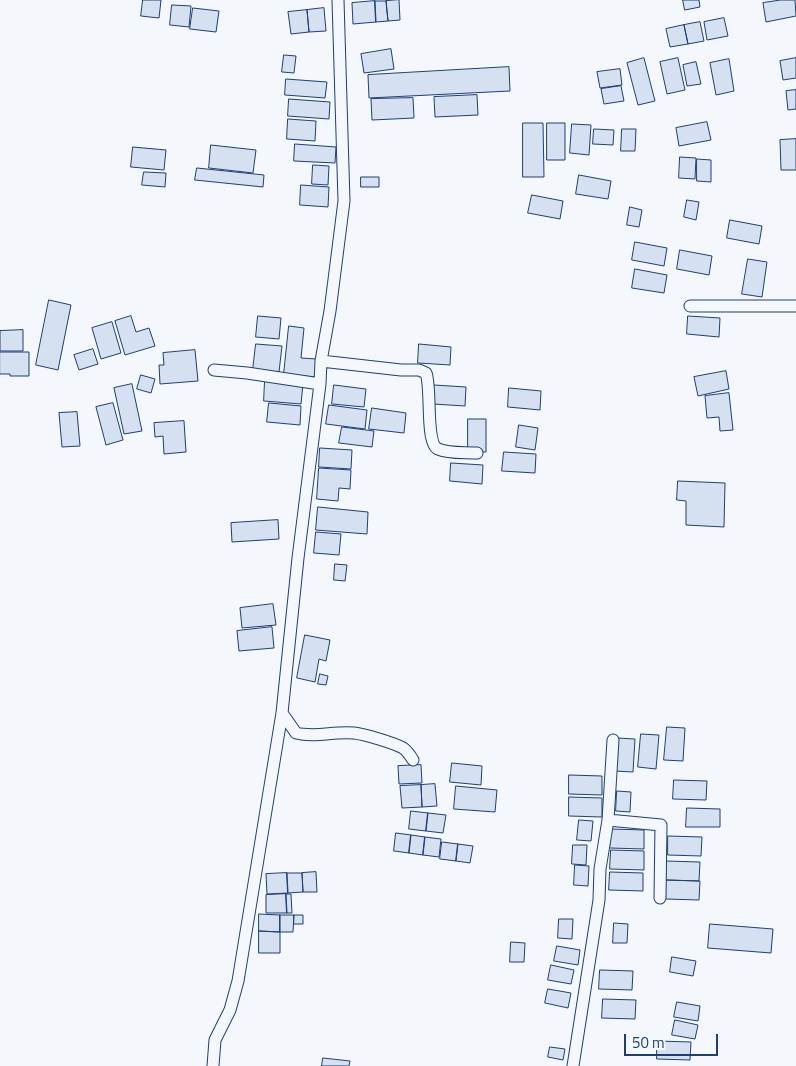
<!DOCTYPE html>
<style>
body{margin:0}
#map{position:relative;width:796px;height:1066px;overflow:hidden;background:#f4f7fb;font-family:"Titillium Web",sans-serif}
canvas{display:block}
.scale{position:absolute;left:624px;top:1034px;width:94px;height:22px;box-sizing:border-box;border:2px solid #1d3f73;border-top:0;padding-left:6px;font-size:15px;line-height:18px;white-space:nowrap;color:#1d3f73;-webkit-text-stroke:4px #f4f7fb;paint-order:stroke}
</style>
<div id="map">
<canvas width="796" height="1066"></canvas>
<div class="scale">50 m</div>
</div>
<script>
const context = document.querySelector('canvas').getContext('2d');
context.lineJoin = 'round';
function fill(path, color) { context.fillStyle = color; context.fill(path, 'evenodd'); }
function stroke(path, color, width, dash) { context.strokeStyle = color; context.lineWidth = width; context.lineCap = dash ? 'butt' : 'round'; context.setLineDash(dash || []); context.stroke(path); }
const building = new Path2D(`
 M143,0H161L159,18L141,16Z
 M399,0L400,20L388,21L386,1Z
 M683,0H699L700,7L685,10Z
 M781,0H795L796,16L766,22L763,3Z
 M375,1L376,22L353,24L352,3Z
 M375,1H386L388,21L376,22Z
 M172,5L191,6L189,27L170,25Z
 M193,8L219,11L216,32L190,29Z
 M324,8L326,31L309,32L307,10Z
 M307,10L309,32L291,34L288,12Z
 M724,18L728,36L707,40L704,22Z
 M700,22L704,41L688,44L684,25Z
 M684,25L688,44L670,47L666,29Z
 M391,49L394,69L364,73L361,54Z
 M284,55L296,56L294,73L282,72Z
 M644,58L655,101L638,105L627,63Z
 M678,58L685,90L667,94L660,62Z
 M796,58V78L783,80L780,61Z
 M729,59L734,91L716,95L710,63Z
 M696,62L701,84L687,86L683,65Z
 M509,67L510,91L369,98L368,75Z
 M620,69L622,85L600,88L597,72Z
 M286,79L327,82L325,98L285,95Z
 M621,86L624,101L604,104L601,89Z
 M796,90V109L788,110L786,91Z
 M477,95L478,115L435,117L434,97Z
 M413,98L414,118L372,120L371,99Z
 M289,99L330,102L329,119L288,116Z
 M288,119L316,121L315,141L287,139Z
 M707,122L711,140L679,146L676,128Z
 M523,123H543L544,177H523Z
 M547,123H565V160H547Z
 M572,124L591,125L589,155L570,153Z
 M594,129L614,130L613,145L593,144Z
 M622,129H636L635,151H621Z
 M796,139V170H781L780,140Z
 M295,144L336,147L335,163L294,161Z
 M211,145L256,150L253,173L209,168Z
 M133,147L166,150L164,170L131,167Z
 M680,157L696,158L695,179L679,178Z
 M697,159L711,160V182L697,181Z
 M313,165L329,166L328,185L312,184Z
 M197,168L264,175L263,187L195,180Z
 M144,172L166,173L165,187L142,185Z
 M579,175L611,181L608,199L576,194Z
 M361,177H379V187H361Z
 M301,185L329,187L328,207L300,205Z
 M532,195L563,201L560,219L528,213Z
 M687,200L699,202L696,220L684,217Z
 M630,207L642,210L639,227L627,225Z
 M730,220L762,226L759,244L727,238Z
 M635,242L667,248L664,266L632,260Z
 M680,250L712,256L709,275L677,269Z
 M748,259L767,262L762,297L742,294Z
 M635,269L667,275L664,293L632,288Z
 M49,300L71,305L58,370L36,365Z
 M131,316L136,332L149,328L155,346L125,355L115,321Z
 M258,316L281,318L279,339L256,337Z
 M688,316L720,318L719,337L687,334Z
 M112,322L121,353L101,359L92,328Z
 M289,326L304,328L301,358L317,359L315,377L284,374Z
 M23,330V351H0V331Z
 M256,344L282,346L279,372L253,370Z
 M419,344L451,347L450,365L418,363Z
 M93,349L98,364L79,370L74,355Z
 M195,350L198,381L160,384L159,365H164L163,353Z
 M0,352H29V376H10V374H0Z
 M726,371L729,389L698,396L694,377Z
 M141,375L155,379L151,393L137,389Z
 M265,380L303,384L301,404L264,401Z
 M132,384L142,431L124,434L114,388Z
 M334,385L366,389L364,407L332,404Z
 M434,385L466,387L465,406L433,404Z
 M509,388L541,391L540,410L508,407Z
 M729,393L733,430L720,431L719,417L707,418L705,396Z
 M113,403L123,440L106,445L96,407Z
 M269,403L301,406L300,425L267,422Z
 M329,405L367,410L365,429L326,424Z
 M372,408L406,413L404,433L369,429Z
 M77,412L80,446L62,447L59,413Z
 M468,419H486V452H468Z
 M184,421L186,452L164,454L163,436L155,437L154,423Z
 M519,425L538,428L535,450L516,447Z
 M342,427L374,431L372,447L339,443Z
 M320,448L352,450L351,469L319,467Z
 M504,452L536,454L535,473L502,471Z
 M451,463L483,465L482,484L450,481Z
 M319,468L351,470L350,489L339,488L338,501L317,499Z
 M678,481L725,483L724,527L686,525V501L677,500Z
 M318,507L368,512L367,534L316,530Z
 M278,520L279,539L232,542L231,523Z
 M316,532L341,534L339,555L314,553Z
 M335,564L347,565L345,581L334,580Z
 M273,604L276,625L242,628L240,608Z
 M272,627L274,648L239,651L237,631Z
 M305,635L330,640L326,661L319,659L315,682L297,678Z
 M320,674L328,676L326,685L318,684Z
 M667,727L685,728L683,761L664,760Z
 M641,734L659,735L656,769L638,767Z
 M617,738L635,739L633,772L614,771Z
 M452,763L482,766L481,785L450,782Z
 M421,765L422,783L399,784L398,766Z
 M569,775L602,776V795L569,794Z
 M674,780L707,781L706,800L673,799Z
 M435,784L437,806L422,807L421,785Z
 M421,785L422,807L402,808L400,786Z
 M456,786L497,790L495,812L454,809Z
 M617,791L631,792L630,812L616,811Z
 M569,797L602,798V817L569,816Z
 M687,808L720,809V827H686Z
 M411,811L428,813L426,831L409,829Z
 M428,813L446,815L443,833L426,831Z
 M579,820L593,821L591,841L577,840Z
 M611,829L644,830V849L610,848Z
 M396,833L411,835L409,853L394,851Z
 M411,835L425,837L423,855L409,853Z
 M668,836L702,837L701,856L668,855Z
 M425,837L441,839L439,857L423,855Z
 M442,842L458,844L456,861L440,859Z
 M458,844L473,846L470,863L456,861Z
 M573,845H587L586,865L572,864Z
 M611,850L644,851V870L610,869Z
 M666,861L700,862L699,881L666,880Z
 M575,865L589,866L588,886L574,885Z
 M316,872L317,892H303L302,873Z
 M610,872L643,873V891L609,890Z
 M287,873L288,893L267,894L266,874Z
 M287,873H302L303,892L288,893Z
 M666,880L700,881L699,900L666,899Z
 M286,894L287,913H266V895Z
 M286,894H291L292,913H287Z
 M259,914L280,915V932L259,931Z
 M280,915H294L293,932H280Z
 M294,915H303V924H294Z
 M559,919H573L572,939L558,938Z
 M614,923L628,924L627,943H613Z
 M710,924L773,929L771,953L708,948Z
 M259,931L280,932V953H259Z
 M511,942L525,943L524,962H510Z
 M557,946L580,950L578,965L554,961Z
 M672,957L696,961L693,976L670,972Z
 M551,965L574,970L571,984L548,980Z
 M600,970L633,971L632,990L599,989Z
 M548,989L571,993L568,1008L545,1003Z
 M603,999L636,1000L635,1019L602,1018Z
 M677,1002L700,1006L698,1021L674,1017Z
 M675,1020L698,1025L695,1039L672,1035Z
 M657,1041L691,1042L690,1060L657,1059Z
 M550,1047L565,1049L563,1060L548,1057Z
 M323,1058L350,1061L349,1066H322Z`);
const minor = new Path2D(`
 M690,306H796
 M321,361L401,370H419L426,373C432,389 425,443 438,449C449,454 465,452 477,453
 M214,370L247,373L320,384
 M282,713L296,733C315,738 334,731 354,733C364,734 394,743 403,748C407,751 410,755 413,760
 M608,820L613,740
 M213,1066L215,1040L230,1010L238,981L282,713L298,558L320,384L321,361L330,311L344,201L338,0
 M573,1066L599,900L600,869L608,820L661,825L660,898`);
fill(building, '#d5e0f0');
stroke(building, '#1d3f73', 1);
stroke(minor, '#1d3f73', 13);
stroke(minor, '#f4f7fb', 11);
</script>
